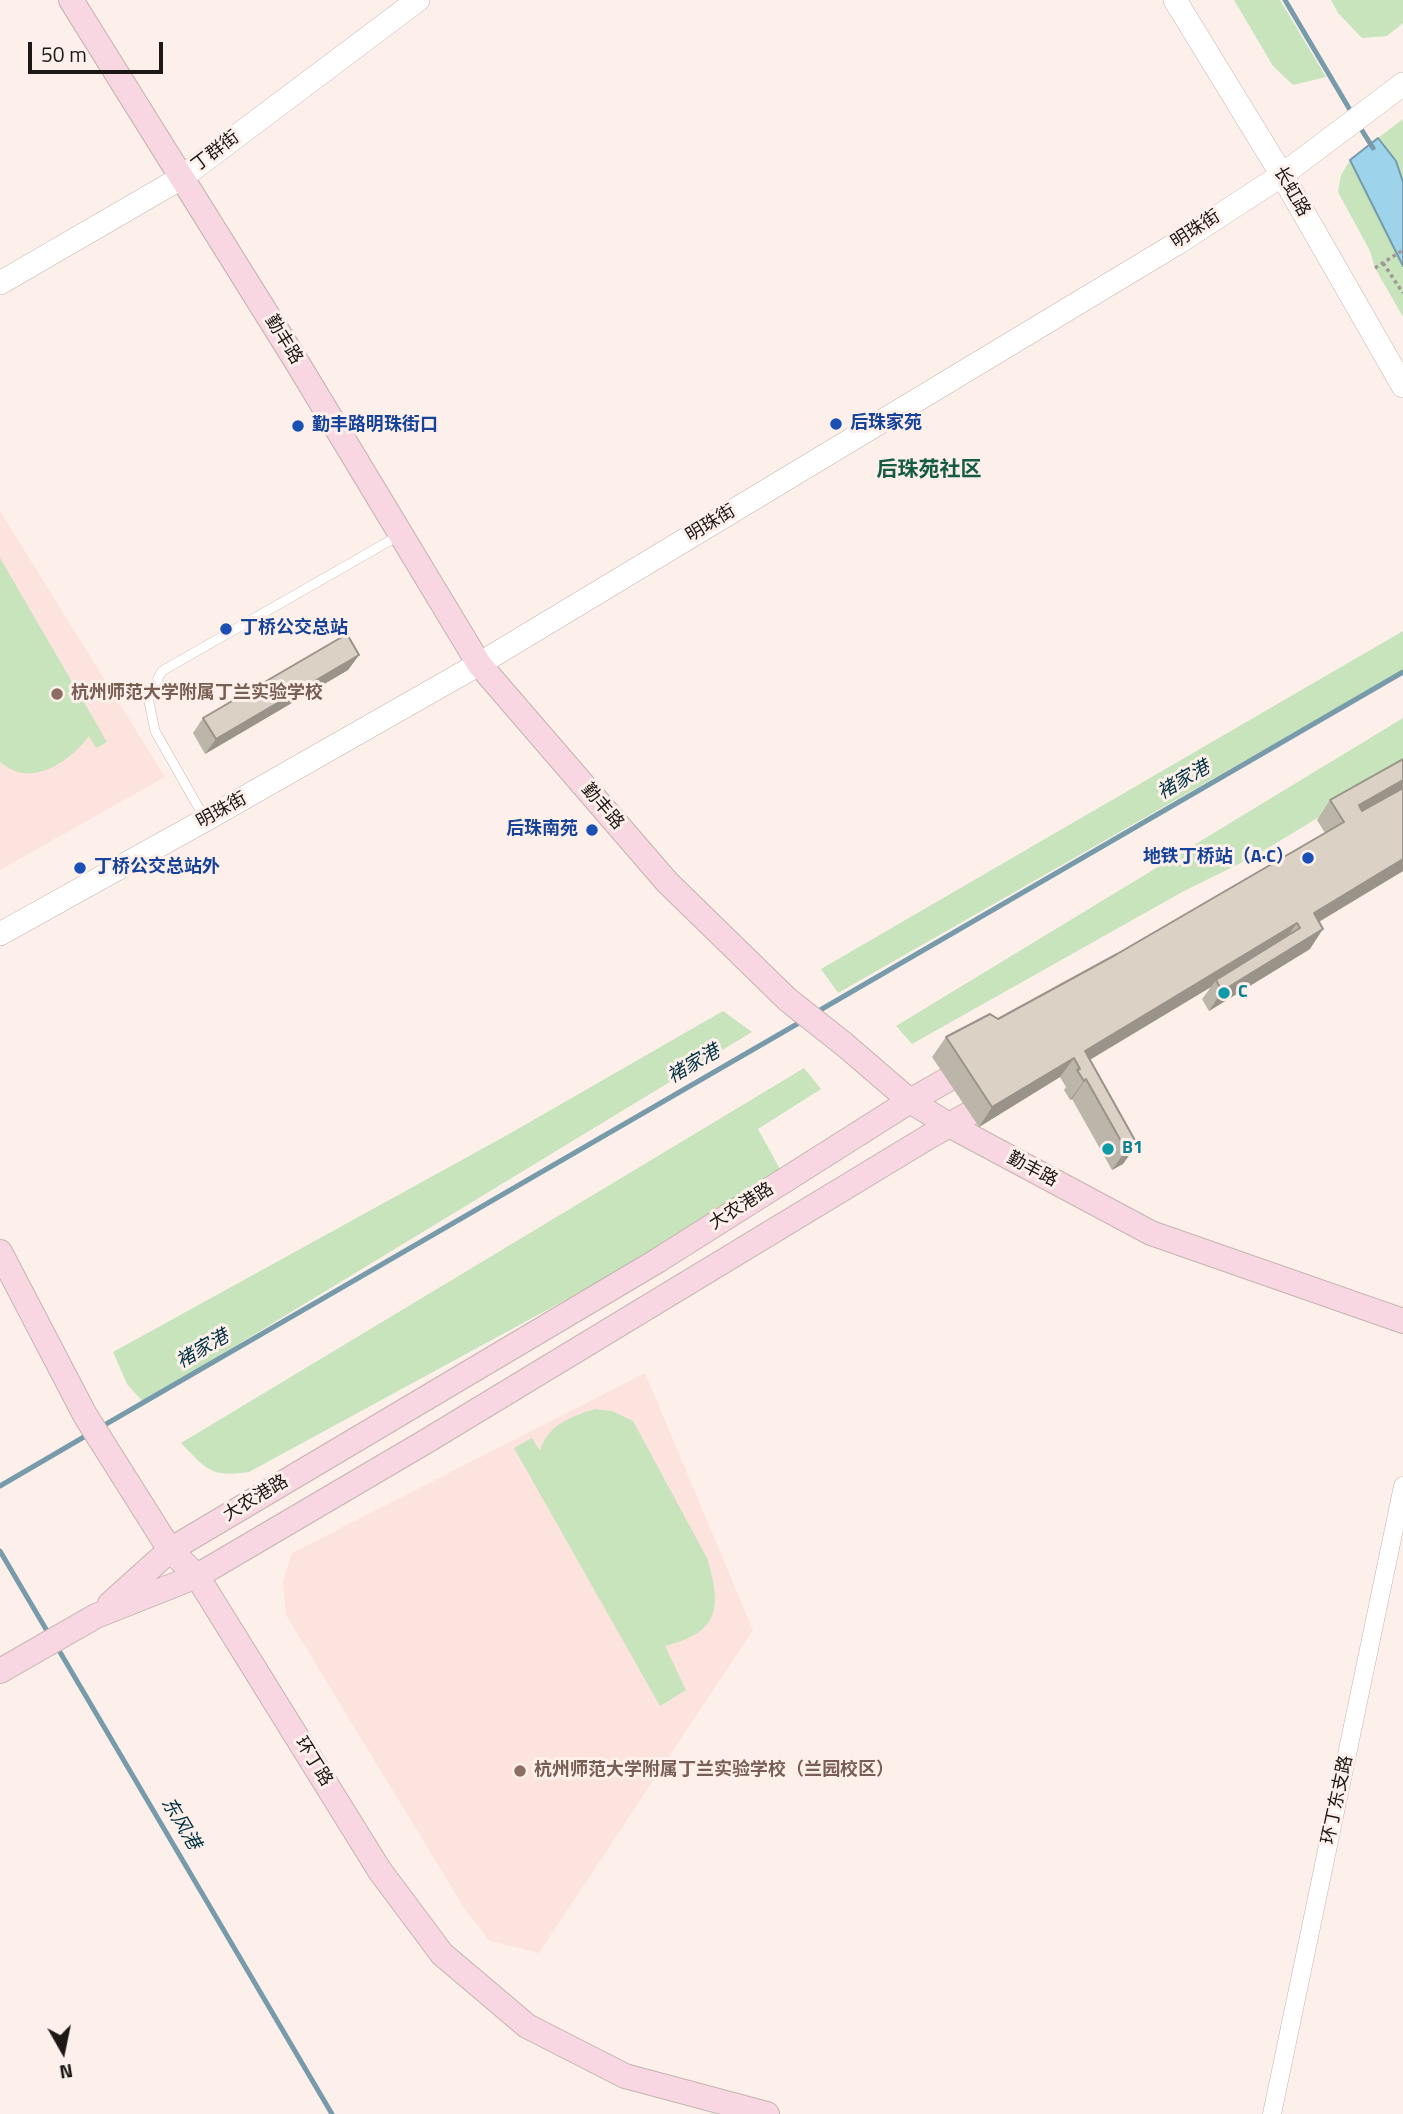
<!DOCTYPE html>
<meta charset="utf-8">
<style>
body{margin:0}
#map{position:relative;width:1403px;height:2114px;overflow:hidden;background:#fdf0eb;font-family:"Titillium Web",sans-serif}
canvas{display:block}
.north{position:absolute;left:28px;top:2016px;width:70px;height:70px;-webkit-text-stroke:5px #fdf0eb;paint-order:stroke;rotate:171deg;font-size:19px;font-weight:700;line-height:28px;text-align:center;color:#1d1715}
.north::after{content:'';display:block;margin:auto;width:24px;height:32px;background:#1d1715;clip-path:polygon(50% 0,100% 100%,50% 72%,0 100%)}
.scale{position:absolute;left:28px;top:42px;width:135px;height:32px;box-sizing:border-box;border:4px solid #1d1715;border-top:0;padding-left:9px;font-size:21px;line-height:24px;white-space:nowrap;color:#1d1715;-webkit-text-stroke:5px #fdf0eb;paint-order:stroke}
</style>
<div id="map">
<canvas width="1403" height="2114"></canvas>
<div class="north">N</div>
<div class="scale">50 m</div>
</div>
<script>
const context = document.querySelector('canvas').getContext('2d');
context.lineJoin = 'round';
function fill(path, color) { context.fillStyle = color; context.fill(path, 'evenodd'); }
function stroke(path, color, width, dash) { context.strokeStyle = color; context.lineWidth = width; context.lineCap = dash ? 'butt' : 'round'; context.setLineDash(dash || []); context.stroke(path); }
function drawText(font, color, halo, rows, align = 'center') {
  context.font = font + ' "Titillium Web","Noto Sans SC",sans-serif'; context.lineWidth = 6; context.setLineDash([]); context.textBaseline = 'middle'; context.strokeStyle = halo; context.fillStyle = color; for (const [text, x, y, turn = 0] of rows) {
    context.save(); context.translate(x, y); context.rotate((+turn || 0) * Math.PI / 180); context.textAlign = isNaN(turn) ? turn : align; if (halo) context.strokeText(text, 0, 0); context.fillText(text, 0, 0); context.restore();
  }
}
const education = new Path2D(`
 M0,511L165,777L0,870Z
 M645,1373L753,1630L539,1953L490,1941L466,1911L286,1615L283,1581L292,1553Z`);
const green = new Path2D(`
 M1234,0H1280L1326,77L1293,85L1273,66Z
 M1331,0H1403V23L1387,36L1362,38L1338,13Z
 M1403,119V182L1396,161L1378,138Z
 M1350,160L1403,266V317L1375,268L1370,251L1338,192L1341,175Z
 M0,558L107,742L96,748L89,736C74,757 42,781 15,771C10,769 4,765 0,762Z
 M1403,631V670L838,993L821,969Z
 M1403,718V766L1255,856L1184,891L912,1044L896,1026Z
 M723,1011L752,1032L143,1402L127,1384L113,1352L509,1134Z
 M804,1068L821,1089L758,1129L786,1180L249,1472C211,1478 206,1469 181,1443Z
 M595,1409L612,1411L633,1421L707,1558C722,1608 720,1632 665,1646L686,1690L660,1706L514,1448L532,1438L540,1451C548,1424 571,1417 595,1409Z`);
const water = new Path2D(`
 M1378,138L1396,161L1403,182V266L1350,160Z`);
const stream = new Path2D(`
 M1285,0L1353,115
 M1358,124L1373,148
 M815,1013L1403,672
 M101,1427L804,1020
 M0,1486L89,1434
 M0,1551L50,1636
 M57,1647L332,2114`);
const path = new Path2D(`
 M1383,263L1403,293
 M1375,268L1403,250`);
const service = new Path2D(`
 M205,819L155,731L148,697L162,671L398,536`);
const minor = new Path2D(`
 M1272,2114L1403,1486`);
const tertiary = new Path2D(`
 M1175,0L1282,175L1403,386
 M0,283L181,178L418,0
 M0,934L205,820L479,664L1176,244L1282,175L1403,84`);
const secondary = new Path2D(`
 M71,0L298,364L479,664L667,882L788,1000L845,1045L910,1101L949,1125L1151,1233L1403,1321
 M0,1252L85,1415L170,1550L197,1576L380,1871L442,1954L527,2026L625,2076L767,2114
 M110,1604L170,1550L657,1261L910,1101L975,1064
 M0,1671L96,1616L197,1576L425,1442L930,1136L997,1098`);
const wall = new Path2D(`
 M359,655L348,670L205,754L193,733L203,718Z
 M1403,759V871L1319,922L1310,949L1209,1011L1202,999L1211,987L1090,1060L1137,1144L1123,1164L1112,1170L1072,1099L1070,1100L1064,1090L1066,1087L1060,1077L979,1127L932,1057L946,1037L998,1019L1117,954L1325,833L1317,820L1330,800Z`);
const shadedWall = new Path2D(`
 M359,655L348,670L205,754L216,739Z
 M1403,780V792L1345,825L1359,805Z
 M1403,859V871L1300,933L1314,913Z
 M1297,923L1283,943L1216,980L1211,987L1079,1066L1085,1051Z
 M1323,929L1310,949L1209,1011L1222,991Z
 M1074,1058L1060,1077L979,1127L992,1107Z
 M1086,1079L1072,1099L1070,1100L1084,1081Z
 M1137,1144L1123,1164L1112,1170L1126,1150Z`);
const building = new Path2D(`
 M347,634L359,655L216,739L203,718Z
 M1403,759V780L1359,805L1362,811L1403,788V859L1314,913L1323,929L1222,991L1216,980L1300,928L1297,923L1085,1051L1137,1144L1126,1150L1086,1079L1084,1081L1077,1070L1080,1069L1074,1058L992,1107L946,1037L990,1014L998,1019L1117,954L1344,822L1330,800Z`);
const markers = [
 [836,424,7,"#1a4fb4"],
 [298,426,7,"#1a4fb4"],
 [226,629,7,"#1a4fb4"],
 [57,694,7,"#8d6e63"],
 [592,830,7,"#1a4fb4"],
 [1308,858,7,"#1a4fb4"],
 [80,868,7,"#1a4fb4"],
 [1224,993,7,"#0f9aa8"],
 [1108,1149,7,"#0f9aa8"],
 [520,1771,7,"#8d6e63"]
];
const streetNames = [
 ["丁群街",216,152,-37],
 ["长虹路",1291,192,60],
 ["明珠街",1196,230,-33],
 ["勤丰路",283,340,58],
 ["明珠街",711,524,-31],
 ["勤丰路",602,807,49],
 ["明珠街",222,811,-29],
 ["勤丰路",1032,1170,28],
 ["大农港路",742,1207,-32],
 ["大农港路",256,1499,-31],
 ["环丁路",313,1762,58],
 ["环丁东支路",1338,1800,-78]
];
const transitNames = [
 ["后珠家苑",850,424],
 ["勤丰路明珠街口",312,426],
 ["丁桥公交总站",240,629],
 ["后珠南苑",578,830,"right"],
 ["地铁丁桥站（A·C）",1294,858,"right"],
 ["丁桥公交总站外",94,868]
];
const educationNames = [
 ["杭州师范大学附属丁兰实验学校",71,694],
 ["杭州师范大学附属丁兰实验学校（兰园校区）",534,1771]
];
const cultureNames = [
 ["C",1238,993],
 ["B1",1122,1149]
];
const waterNames = [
 ["褚家港",1184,781,-30],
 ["褚家港",694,1065,-30],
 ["褚家港",203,1350,-30],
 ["东风港",180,1824,59]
];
const quarterNames = [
 ["后珠苑社区",929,471]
];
fill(education, '#fde3dd');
fill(green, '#c7e4bc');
fill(water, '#9dd3eb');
stroke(water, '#779bab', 2);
stroke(stream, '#779bab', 5);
stroke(service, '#c3b4ae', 10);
stroke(minor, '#c3b4ae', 19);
stroke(tertiary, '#c3b4ae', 24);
stroke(secondary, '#c3b4ae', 26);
stroke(path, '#a19794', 3.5, [3.5, 3.5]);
stroke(service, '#fff', 9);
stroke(minor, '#fff', 18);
stroke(tertiary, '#fff', 23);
stroke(secondary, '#f8d7e2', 24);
fill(wall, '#bcb5a9');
fill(shadedWall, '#99938a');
fill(building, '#dbd2c5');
stroke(building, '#99938a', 2);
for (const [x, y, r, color] of markers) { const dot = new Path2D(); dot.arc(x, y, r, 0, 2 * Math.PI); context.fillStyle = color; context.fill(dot); stroke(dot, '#fdf0eb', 2.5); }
drawText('18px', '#1d1715', '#fdf0eb', streetNames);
drawText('bold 18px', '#164399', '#fdf0eb', transitNames, 'left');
drawText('bold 18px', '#785e54', '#fdf0eb', educationNames, 'left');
drawText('bold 18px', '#0d838f', '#fdf0eb', cultureNames, 'left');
drawText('italic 19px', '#013344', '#fdf0eb', waterNames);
drawText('bold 21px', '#155c44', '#fdf0eb', quarterNames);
</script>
